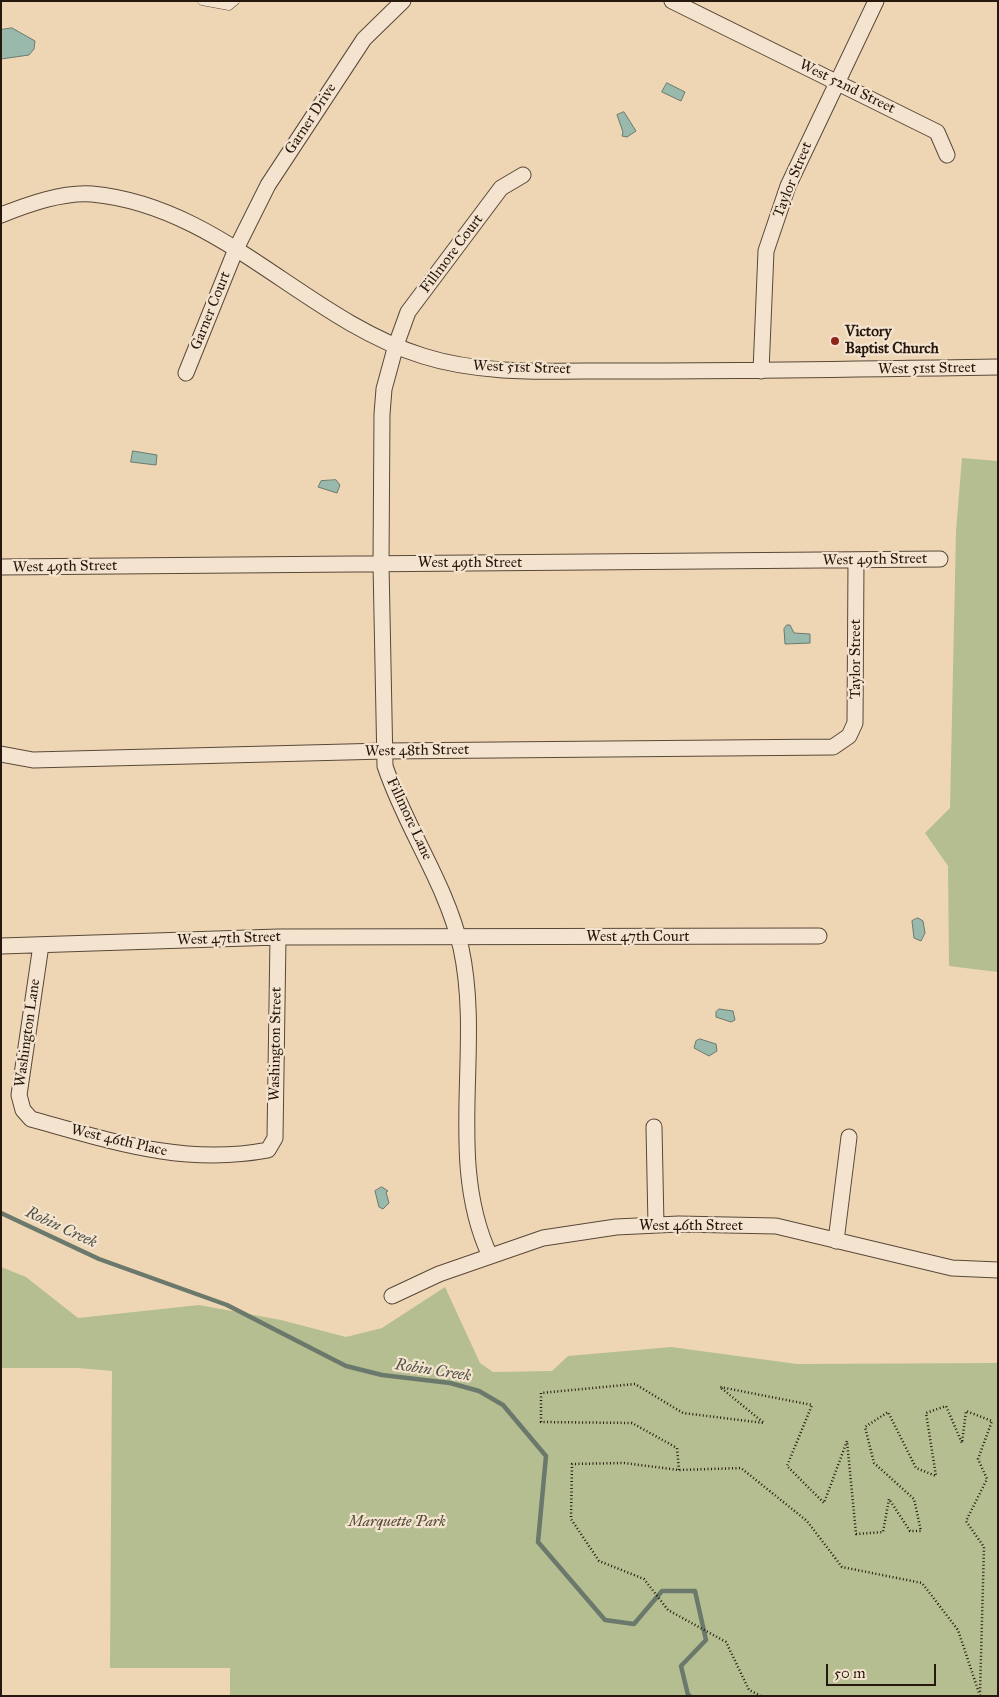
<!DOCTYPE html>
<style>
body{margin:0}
#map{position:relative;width:999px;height:1697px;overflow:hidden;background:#eed6b5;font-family:"IM FELL Great Primer",serif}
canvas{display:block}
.frame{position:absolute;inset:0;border:2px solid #27180e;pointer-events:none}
.scale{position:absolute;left:826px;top:1664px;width:110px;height:22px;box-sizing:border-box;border:2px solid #27180e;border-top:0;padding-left:6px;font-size:15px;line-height:18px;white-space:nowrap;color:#27180e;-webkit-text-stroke:4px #f4e4cf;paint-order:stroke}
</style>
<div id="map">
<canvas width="999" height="1697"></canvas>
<div class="frame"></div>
<div class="scale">50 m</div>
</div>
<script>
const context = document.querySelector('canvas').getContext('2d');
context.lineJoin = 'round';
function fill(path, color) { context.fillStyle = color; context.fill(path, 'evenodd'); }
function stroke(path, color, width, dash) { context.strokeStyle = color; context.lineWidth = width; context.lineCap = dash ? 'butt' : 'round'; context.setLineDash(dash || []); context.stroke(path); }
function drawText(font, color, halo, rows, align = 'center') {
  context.font = font + ' "IM FELL Great Primer",serif'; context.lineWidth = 4.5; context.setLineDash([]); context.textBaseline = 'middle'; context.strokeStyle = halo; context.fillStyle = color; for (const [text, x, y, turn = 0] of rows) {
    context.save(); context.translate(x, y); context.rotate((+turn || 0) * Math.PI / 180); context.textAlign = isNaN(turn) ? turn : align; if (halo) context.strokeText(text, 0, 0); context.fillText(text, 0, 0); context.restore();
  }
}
const green = new Path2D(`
 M962,458L998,461V972L949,966L948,866L925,833L950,808L956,531Z
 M1,1267L26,1277L78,1318L199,1305L281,1320L346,1337L382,1328L445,1287L480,1363L493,1372L552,1371L568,1356L671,1347L797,1364L998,1363V1696H230V1668H110L112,1371L78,1368H1Z`);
const water = new Path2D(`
 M12,28L35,41L34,49L29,55L1,59V30Z
 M667,83L685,92L681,101L662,92Z
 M624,112L636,131L627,137L622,136L623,132L617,115Z
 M133,451L157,455L156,465L131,462Z
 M336,480L340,485L337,493L318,487L321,481Z
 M787,625H790L794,633L810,634V643L785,644L784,629Z
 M918,918L923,921L925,933L921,941L914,938L912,921Z
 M719,1009L733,1011L735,1020L731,1022L716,1017V1012Z
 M700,1039L716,1044L717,1051L709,1056L694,1048L696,1041Z
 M382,1187L388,1191L386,1192L389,1203L383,1209L379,1207L375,1191Z`);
const stream = new Path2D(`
 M1,1213L99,1259L227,1305L346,1366L382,1375L450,1383L479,1391L503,1405L546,1456L538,1542L605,1620L634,1624L662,1591H695L706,1640L681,1666L688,1695L690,1696`);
const path = new Path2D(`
 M679,1470L677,1448L632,1423L541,1422V1393L635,1384L683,1413L764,1423L720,1387L812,1405L787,1466L824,1503L847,1441L856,1534L883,1532L889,1499L910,1531H921L914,1499L874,1463L865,1427L888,1412L916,1468L936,1476L926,1413L946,1406L962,1443L966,1411L992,1421L978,1459L987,1479L966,1521L984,1547L980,1692
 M761,1696L749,1690L726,1642L668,1610L644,1579L599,1561L571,1519L572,1464L624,1463L679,1470L741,1468L807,1521L842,1567L922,1583L958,1630L980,1696`);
const service = new Path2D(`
 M202,1L229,6L235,1`);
const minor = new Path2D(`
 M672,1L937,132L947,155
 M1,215C29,204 62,192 92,194C221,206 305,319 423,356C489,377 563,370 631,371C753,371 876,369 998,367
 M761,371L766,251L788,186L876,1
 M186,373L236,249L268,185L364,39L403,1
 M1,567L940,559
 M1,754L33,760L385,751L833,747L849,736L855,723L856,561
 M41,945L19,1095L23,1110L31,1119C111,1141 184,1166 268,1150L275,1138L278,937
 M1,946L278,937L819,936
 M654,1127L656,1225
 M836,1241L849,1137
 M490,1256C445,1160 483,1049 461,948C446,883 406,829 385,766L381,564L382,414L384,389L396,345L408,312L501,188L523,175
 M392,1296L439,1274L543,1238L616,1227L679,1224L776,1226L952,1268L998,1270`);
const markers = [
 [835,341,5,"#8f2418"]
];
const streetNames = [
 ["West 52nd Street",847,87,26],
 ["Garner Drive",311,119,-57],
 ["Taylor Street",793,180,-68],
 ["Fillmore Court",452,254,-53],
 ["Garner Court",211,311,-68],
 ["West 51st Street",522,368,2],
 ["West 51st Street",927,369,-1],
 ["West 49th Street",875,560,-1],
 ["West 49th Street",470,563],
 ["West 49th Street",65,567,-1],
 ["Taylor Street",856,659,-90],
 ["West 48th Street",417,751,-1],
 ["Fillmore Lane",409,819,65],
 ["West 47th Court",638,937],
 ["West 47th Street",229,939,-2],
 ["Washington Lane",28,1033,-82],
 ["Washington Street",276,1044,-89],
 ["West 46th Place",119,1141,13],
 ["West 46th Street",691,1226]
];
const poiNames = [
 ["Victory",845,332],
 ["Baptist Church",845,349]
];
const parkNames = [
 ["Marquette Park",397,1522]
];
const waterNames = [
 ["Robin Creek",61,1228,25],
 ["Robin Creek",433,1371,9]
];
fill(green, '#b4be91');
fill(water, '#99b9ac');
stroke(water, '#6b796d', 1);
stroke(stream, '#6b796d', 4.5);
stroke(service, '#594838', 9);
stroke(minor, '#594838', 17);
stroke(path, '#27180e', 2.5, [1, 2.5]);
stroke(service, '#f4e4cf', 8);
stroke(minor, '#f4e4cf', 15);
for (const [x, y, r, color] of markers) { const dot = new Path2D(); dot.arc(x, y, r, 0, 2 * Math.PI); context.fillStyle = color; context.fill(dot); stroke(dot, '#f4e4cf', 2); }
drawText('15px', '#27180e', '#f4e4cf', streetNames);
drawText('bold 15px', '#27180e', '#f4e4cf', poiNames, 'left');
drawText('italic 15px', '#514a35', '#f4e4cf', parkNames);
drawText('italic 16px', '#4f5045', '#f4e4cf', waterNames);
</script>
